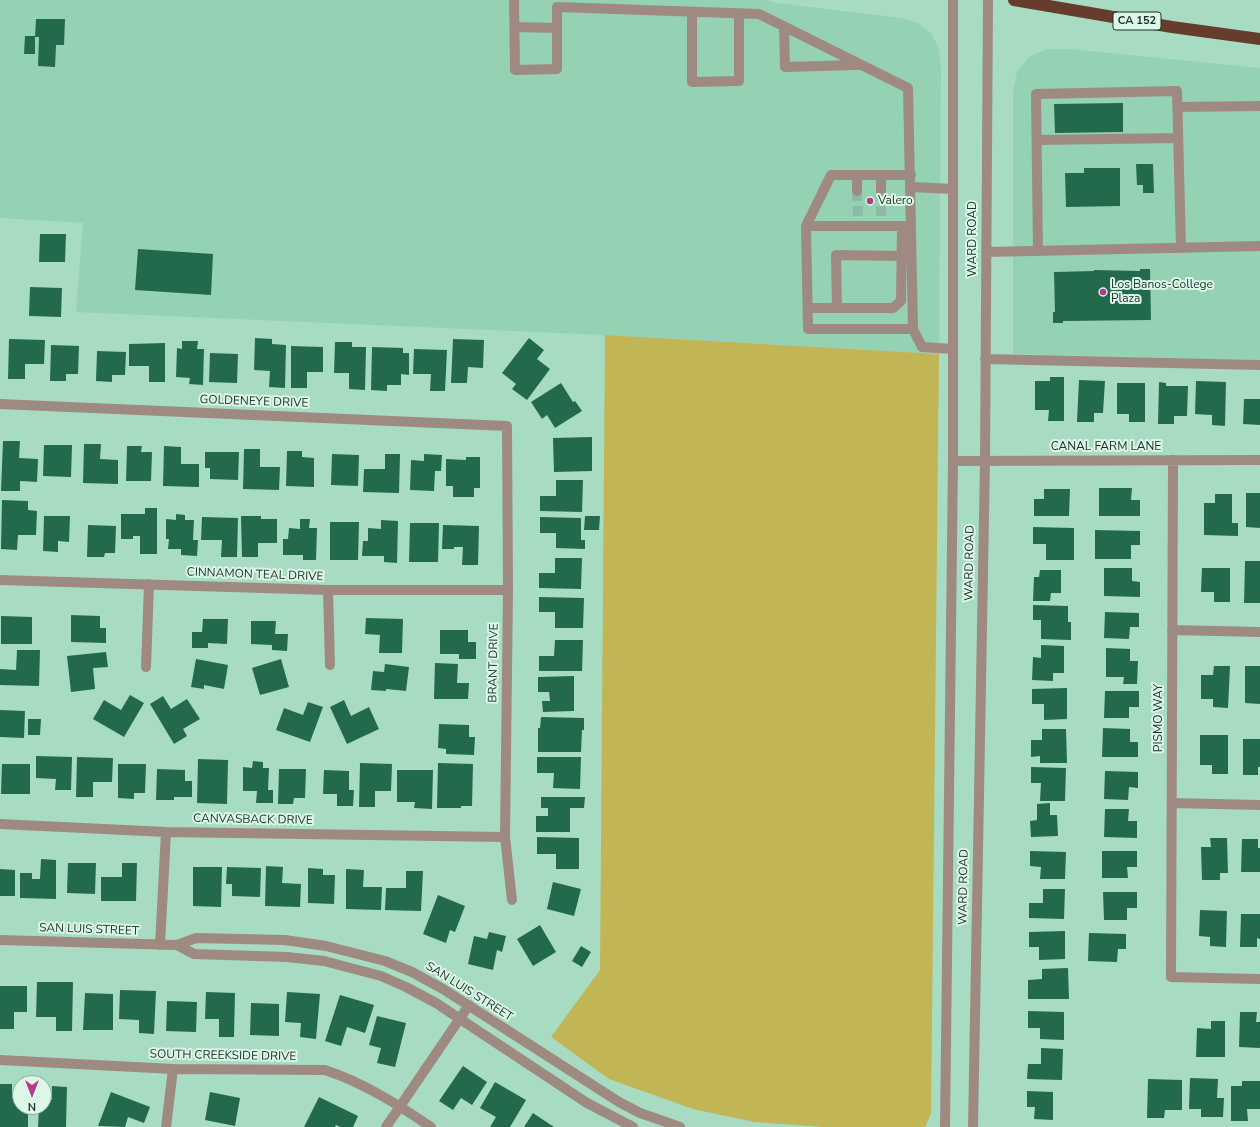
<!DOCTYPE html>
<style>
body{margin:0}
#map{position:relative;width:1260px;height:1127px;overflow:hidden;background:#a8dcc2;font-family:"Nunito Sans",sans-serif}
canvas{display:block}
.north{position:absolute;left:12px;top:1075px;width:40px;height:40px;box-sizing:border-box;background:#dcf6e8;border:1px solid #90a89b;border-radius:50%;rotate:180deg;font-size:11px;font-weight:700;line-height:16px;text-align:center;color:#1e3228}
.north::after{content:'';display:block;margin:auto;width:14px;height:18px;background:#b2398c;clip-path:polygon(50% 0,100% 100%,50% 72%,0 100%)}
</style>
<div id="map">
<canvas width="1260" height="1127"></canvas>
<div class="north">N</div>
</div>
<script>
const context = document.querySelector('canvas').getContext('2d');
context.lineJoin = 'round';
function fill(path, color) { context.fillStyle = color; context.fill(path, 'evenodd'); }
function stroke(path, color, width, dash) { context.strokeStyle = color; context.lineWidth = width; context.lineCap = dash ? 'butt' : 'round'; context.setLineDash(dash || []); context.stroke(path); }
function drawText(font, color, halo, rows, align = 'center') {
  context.font = font + ' "Nunito Sans",sans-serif'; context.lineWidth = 4; context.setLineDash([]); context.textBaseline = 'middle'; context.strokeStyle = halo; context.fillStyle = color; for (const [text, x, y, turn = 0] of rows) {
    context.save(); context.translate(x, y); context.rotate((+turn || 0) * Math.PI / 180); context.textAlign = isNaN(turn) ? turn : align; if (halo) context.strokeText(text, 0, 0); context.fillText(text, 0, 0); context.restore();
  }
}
const built = new Path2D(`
 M0,0H765L777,3L901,18L918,23L932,34L939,50L941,70L939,354L605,335L76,312L83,223L0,218Z
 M1046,49H1069L1260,68V360L1013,354V91L1017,72L1028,58Z`);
const green = new Path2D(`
 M605,335L939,354L931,1113L926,1126L923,1127H823L754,1122L693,1109L609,1079L551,1037L600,970Z`);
const building = new Path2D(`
 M36,19H65L64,45H56L55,67L38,66L39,37H35Z
 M25,36H35V54H24Z
 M1123,103V132L1055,133L1054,104Z
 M1136,164H1153L1154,193H1143V185H1137Z
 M1084,168H1120V206L1066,207L1065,173H1084Z
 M40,234H66L65,262H39Z
 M138,249L213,254L211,295L135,290Z
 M1140,269H1150L1151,320L1063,321V323H1053V312H1055L1054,272L1094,271V270L1140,271Z
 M30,287L62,288L61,317L29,316Z
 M255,338L272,339V344L286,345L285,388L269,387L270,371L254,370Z
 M529,338L544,350L537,359L550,369L527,400L512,389L516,384L502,373Z
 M9,339L45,340L44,364H25V379H8Z
 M453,339L484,340L483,368L468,367L467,383H451Z
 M182,341H198L197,349H204L203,385L189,384L190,378L176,377L177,348L182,349Z
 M335,342H352V347H366L365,390L349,389V373H334Z
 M165,343V382H149V366H129V344Z
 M51,345L79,346L78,374H66V381H50Z
 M291,346L323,347V372H307V388H291Z
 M372,347L403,348V353H409V375L401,374V385H387V391L371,390Z
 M414,349L447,350L445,391H430L431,374H413Z
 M97,351L126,352L125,375H112V382L96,381Z
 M210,353L238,354L237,383L209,382Z
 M1050,377H1064V421H1048L1049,410H1035V381H1050Z
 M1079,380L1105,381L1103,413H1094V422H1077Z
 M1196,381L1226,382L1225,426L1212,425V415L1195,414Z
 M1159,382L1166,383V386H1188L1187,416H1174V424H1158Z
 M561,383L573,402L575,401L582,411L555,428L547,415L542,419L531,402Z
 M1117,383H1145V422H1129V414H1117Z
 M1244,399H1260V425L1243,424Z
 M592,437V471L554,472L553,438Z
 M3,441H20L19,458L38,459L37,482L20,481V491H1Z
 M84,444H101L100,459L118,460V484L83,483Z
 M44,445H72L71,477L43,476Z
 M127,446H142L141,452H152L151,481H126Z
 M164,446L181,447V464H199V487L163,486Z
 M244,449H260V467H280L279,490L243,489Z
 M287,451H302V457L314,458V487L286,486Z
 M205,452H239L238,480L210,479V468H205Z
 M332,454L359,455L358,486L331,485Z
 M385,454H400L399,493L363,492L364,469H385Z
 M424,454L442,455L441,471H435L434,491L410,490L411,460L424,461Z
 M466,457H480V488H474V497H453V486H446V459L466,460Z
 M556,480H583L582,512L540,511V496H556Z
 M1099,488H1132L1131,500H1140V516H1099Z
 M1044,489H1070L1069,516H1034V499H1044Z
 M1246,493H1260V528L1246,527Z
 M1215,494H1232V523H1238V536L1204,535V503H1215Z
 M2,500L28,501V510L37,511L36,535H18L17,550L1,549Z
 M145,508H157V554H140V536H133V539H121V514H145Z
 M176,514L185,515V520H194L193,540H198L197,556L181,555V549H168L169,539H166V519L176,520Z
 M44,516H70L69,542L58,541V552L43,551Z
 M241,516H261V519H277V543H258V557H242Z
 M585,516H600L599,530H584Z
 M202,517L238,518L237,557H221L222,540H201Z
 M540,517L581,518V540H585V549L556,548V533H540Z
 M300,519H310L309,528H317L316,560H303V555H283V539H288L289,528L300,529Z
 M381,520L398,521L397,563L384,562V556H362L363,541H368V528L381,529Z
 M330,522H359L358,560H330Z
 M410,523H439L438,562H409Z
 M88,525L116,526L115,553H105L104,557H87Z
 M443,525L479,526L478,565H462L463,547H454V549H442Z
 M1033,527L1074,528V560H1046V544H1033Z
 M1095,530L1140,531V545H1131V559H1095Z
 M555,558H582L581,589L539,588V573H555Z
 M1245,561H1260V603H1244Z
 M1104,568H1132V581L1140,582V597L1104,596Z
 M1202,568H1230V602H1214V592H1201Z
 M1040,570H1061V593H1051L1050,601H1033L1034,577H1039Z
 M539,597L584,598L583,628H555V612H539Z
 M1033,605L1068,606V622H1071V640L1041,639V620H1033Z
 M1105,612L1139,613V627H1130L1129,639L1104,638Z
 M71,615L100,616V628H106V643L71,642Z
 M1,616L32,617V644H1Z
 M366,618L403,619L402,653H379L380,635L365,634Z
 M203,619H228L227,644L208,643V648H192V632H202Z
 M251,621H276L275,634H288L287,651L272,650V645L251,644Z
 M440,630H468V642H476V659H459V654H440Z
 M555,640H583L582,671H539V656H554Z
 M1041,645L1064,646V673H1053V681L1032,680L1033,657L1041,658Z
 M1106,648L1130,649V661H1138L1137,684H1123L1124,677H1106Z
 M17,650H40L39,686L0,685V669L16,670Z
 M106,652L108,667L93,668L95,689L71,692L67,656Z
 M196,659L228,665L224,689L204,685V689L191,687Z
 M281,659L289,687L260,695L252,668Z
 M435,663L458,664L457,683H469L468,699H434Z
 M385,664L409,667L406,691L386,689V691L371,690L373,671L384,672Z
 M1214,666H1230L1228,708L1213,707V699H1201V675H1213Z
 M1245,666H1260V704L1245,703Z
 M574,676V711L543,712L542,701H550L549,692H538V677Z
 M1067,688V719L1044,720V704H1032V689Z
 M1105,691H1139V707H1129V718H1104Z
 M130,695L144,703L124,737L93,719L104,700L121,710Z
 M163,696L171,709L187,699L200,719L183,729L187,736L174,744L150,704Z
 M344,700L351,716L369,707L379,729L347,744L330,707Z
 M308,702L323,707L310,742L276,730L284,708L303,715Z
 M0,710L25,711L24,738L0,737Z
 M541,717L584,718V730H582L581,752H538V728H540Z
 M28,719H41L40,735H28Z
 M439,724L469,725V737H475L474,755L446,754V749L438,748Z
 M1103,728L1130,729V742H1138V757H1102Z
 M1042,729H1066L1067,763H1040V756L1031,757V740H1042Z
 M1200,735H1228V774H1212V765H1200Z
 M1243,739H1260V767H1258V775H1243Z
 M36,756L72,757L71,790H55L56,779L36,778Z
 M77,757L113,758L112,782H93V797H76Z
 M537,757H581L580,789L553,788L554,773H537Z
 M198,759L228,760L227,804L197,803Z
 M253,761L263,762V768H269L268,790H273V803H256L257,791H243V767L252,768Z
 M360,763L392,764L391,791H375V807H359Z
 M438,763L473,764L472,806H461V808H437Z
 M2,764H30V794H1Z
 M118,764H146L145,793H134V799L118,798Z
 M1031,767L1066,768L1065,801H1040L1041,783H1031Z
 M157,769L185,770V781H192V797H174V800H156Z
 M279,769H306L305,798H294L293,804H278Z
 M324,770L349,771V790H354L353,806H337V794H323Z
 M397,770H433L432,809L414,808L415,802H397Z
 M1105,771L1138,772V788L1129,787L1128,800L1104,799Z
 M541,797H585L584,808H570V832H536V816H548V808H541Z
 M1050,803V815H1057L1058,836L1031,837L1030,821L1037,820V804Z
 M1105,809H1129L1128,821H1137V838L1104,837Z
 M537,837L579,838V869H556V854H537Z
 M1210,838H1227L1228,873H1220V880H1202L1201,847H1211Z
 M1242,839H1258V848H1260V872H1241Z
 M1030,851L1066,852L1065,879H1040L1041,867L1030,866Z
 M1102,851H1137V867H1127L1128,878H1102Z
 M41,859L56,860V899L20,898V873H32V879H40Z
 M68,863H96L95,894L67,893Z
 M122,863H137L136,901H101V877H122Z
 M266,866L283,867L282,883L301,884L300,907L265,906Z
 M193,867H222L221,907L193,906Z
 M227,867L261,868L260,897L232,896V884H226Z
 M308,868L323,869V875H335L334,904L308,903Z
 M0,869L15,870V896H0Z
 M346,869L364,870L363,887H382L381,910L346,909Z
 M406,871H423L421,911L385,910L386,888H406Z
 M553,882L581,889L574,916L547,909Z
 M1043,889H1065L1064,919L1029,918V903H1043Z
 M1103,892H1137V908H1127V920H1104Z
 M438,895L465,906L455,932L450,930L446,943L423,934Z
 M1200,910L1227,911L1226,947L1210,946V937L1199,936Z
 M1241,914H1260V939L1257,938V947H1240Z
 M540,925L556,952L533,966L517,939Z
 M1065,931V959L1039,960V947H1029V932Z
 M489,932L506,936L502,952L497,950L493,970L468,964L474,936L487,939Z
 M1089,933L1126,934V949H1118L1117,962L1088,961Z
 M581,946L591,952L582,967L572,961Z
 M1068,968L1069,999H1028V980L1042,979V969Z
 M37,982H73L72,1031H56V1017H36Z
 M0,986H27V1012H14V1029H0Z
 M120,990L156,991L154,1034L139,1033V1020L119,1019Z
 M206,992L235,993L234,1037H219V1019H205Z
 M287,992L320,994L316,1039L300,1037L301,1023L285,1022Z
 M85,993L113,994V1030H83Z
 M340,995L374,1005L365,1033L347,1027L341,1046L325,1041Z
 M167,1001L197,1002L196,1032L166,1031Z
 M251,1003L279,1004V1036L250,1035Z
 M1028,1011L1064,1012V1040L1040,1039V1028H1028Z
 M1240,1012H1257L1256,1022H1260V1048L1239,1047Z
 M377,1016L406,1023L395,1067L377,1063L381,1048L369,1045Z
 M1211,1021H1225V1057H1196L1197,1028L1211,1029Z
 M1041,1048L1063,1049L1062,1080L1027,1079L1028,1064H1041Z
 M463,1066L487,1082L472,1105L461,1098L453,1110L439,1101Z
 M1190,1078L1218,1079L1217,1098H1224L1223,1117H1201V1109H1189Z
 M1148,1079L1182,1080V1110H1165L1164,1118H1147Z
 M1242,1081H1260V1109H1247L1248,1121H1231V1086H1242Z
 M495,1082L526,1100L510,1127H490L496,1117L480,1108Z
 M0,1084H12V1098H20V1107H28V1127H0Z
 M52,1086L67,1087L66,1127H38L39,1107H44V1099L52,1100Z
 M1027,1091L1053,1092V1120L1034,1119L1035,1107H1027Z
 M111,1092L150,1107L144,1123L128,1117L125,1127L98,1126Z
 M210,1092L240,1098L235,1126L205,1120Z
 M319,1097L358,1116L353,1127H340L336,1125L335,1127H304Z
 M533,1113L554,1127H524Z`);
const minorTunnel = new Path2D(`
 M857,191L858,217
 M881,191V217`);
const minor = new Path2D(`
 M514,0L515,70L557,69V7L759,14L908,88L913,329L922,347L953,349
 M692,12V82L739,81V14
 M515,27L557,28
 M784,27L785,67L857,65
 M1178,107L1260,106
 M1037,140L1178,138
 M857,175V191
 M881,175V191
 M911,175H831L806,226L808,329H913
 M911,187L953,189
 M806,226H908
 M1038,251L1036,94L1177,91L1181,248
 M986,252L1260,246
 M808,308H893L901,301L902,226
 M837,308L836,255L902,256
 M985,359L1260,365
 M0,404L507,426L508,590L505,837L512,900
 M1173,460L1171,977L1260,979
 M953,461L1260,460
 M0,580L328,590H508
 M328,590L330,665
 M1172,630L1260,632
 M146,667L149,584
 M1172,803L1260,805
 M0,824L166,832L505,837
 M0,940L177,945L196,938L285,940L326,946L385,961L412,972L443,989L619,1102L640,1113L680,1127
 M160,945L166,832
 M177,945L194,954L287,957L324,961L381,976L406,987L436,1003L587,1103L633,1127
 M0,1060L173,1069L325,1070C364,1083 397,1104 431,1127
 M166,1127L173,1069
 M386,1127L469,1005
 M945,1127L953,461V0
 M973,1127L985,461L988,0`);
const highway = new Path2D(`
 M1014,0L1172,27L1260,39`);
const markers = [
 [870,201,4,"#b2398c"],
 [1103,292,4,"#b2398c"]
];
const shields = [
 [1137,21,48]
];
const shieldNames = [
 ["CA 152",1137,21]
];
const poiNames = [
 ["Valero",878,201],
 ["Los Banos-College",1111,285],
 ["Plaza",1111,299]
];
const streetNames = [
 ["WARD ROAD",973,239,-90],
 ["GOLDENEYE DRIVE",254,402,2],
 ["CANAL FARM LANE",1106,447],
 ["WARD ROAD",970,563,-89],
 ["CINNAMON TEAL DRIVE",255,575,2],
 ["BRANT DRIVE",494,663,-89],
 ["PISMO WAY",1159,718,-90],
 ["CANVASBACK DRIVE",253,820,1],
 ["WARD ROAD",964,887,-89],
 ["SAN LUIS STREET",89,930,2],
 ["SAN LUIS STREET",469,992,32],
 ["SOUTH CREEKSIDE DRIVE",223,1056,1]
];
fill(built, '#95d1b3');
fill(green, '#c1b556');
fill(building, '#236a4d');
stroke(minorTunnel, '#8cbaa3', 10, [10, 5]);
stroke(minor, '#9f8a81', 10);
stroke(highway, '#663d2c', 12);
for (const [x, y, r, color] of markers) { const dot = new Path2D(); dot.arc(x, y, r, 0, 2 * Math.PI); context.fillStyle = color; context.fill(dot); stroke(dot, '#dcf6e8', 1.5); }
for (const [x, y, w] of shields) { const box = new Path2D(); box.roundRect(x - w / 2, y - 9, w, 18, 3); context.fillStyle = '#dcf6e8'; context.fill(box); stroke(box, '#1e3228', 1); }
drawText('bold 11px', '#1e3228', null, shieldNames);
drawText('12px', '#1e3228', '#dcf6e8', poiNames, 'left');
drawText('12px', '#1e3228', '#dcf6e8', streetNames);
</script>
